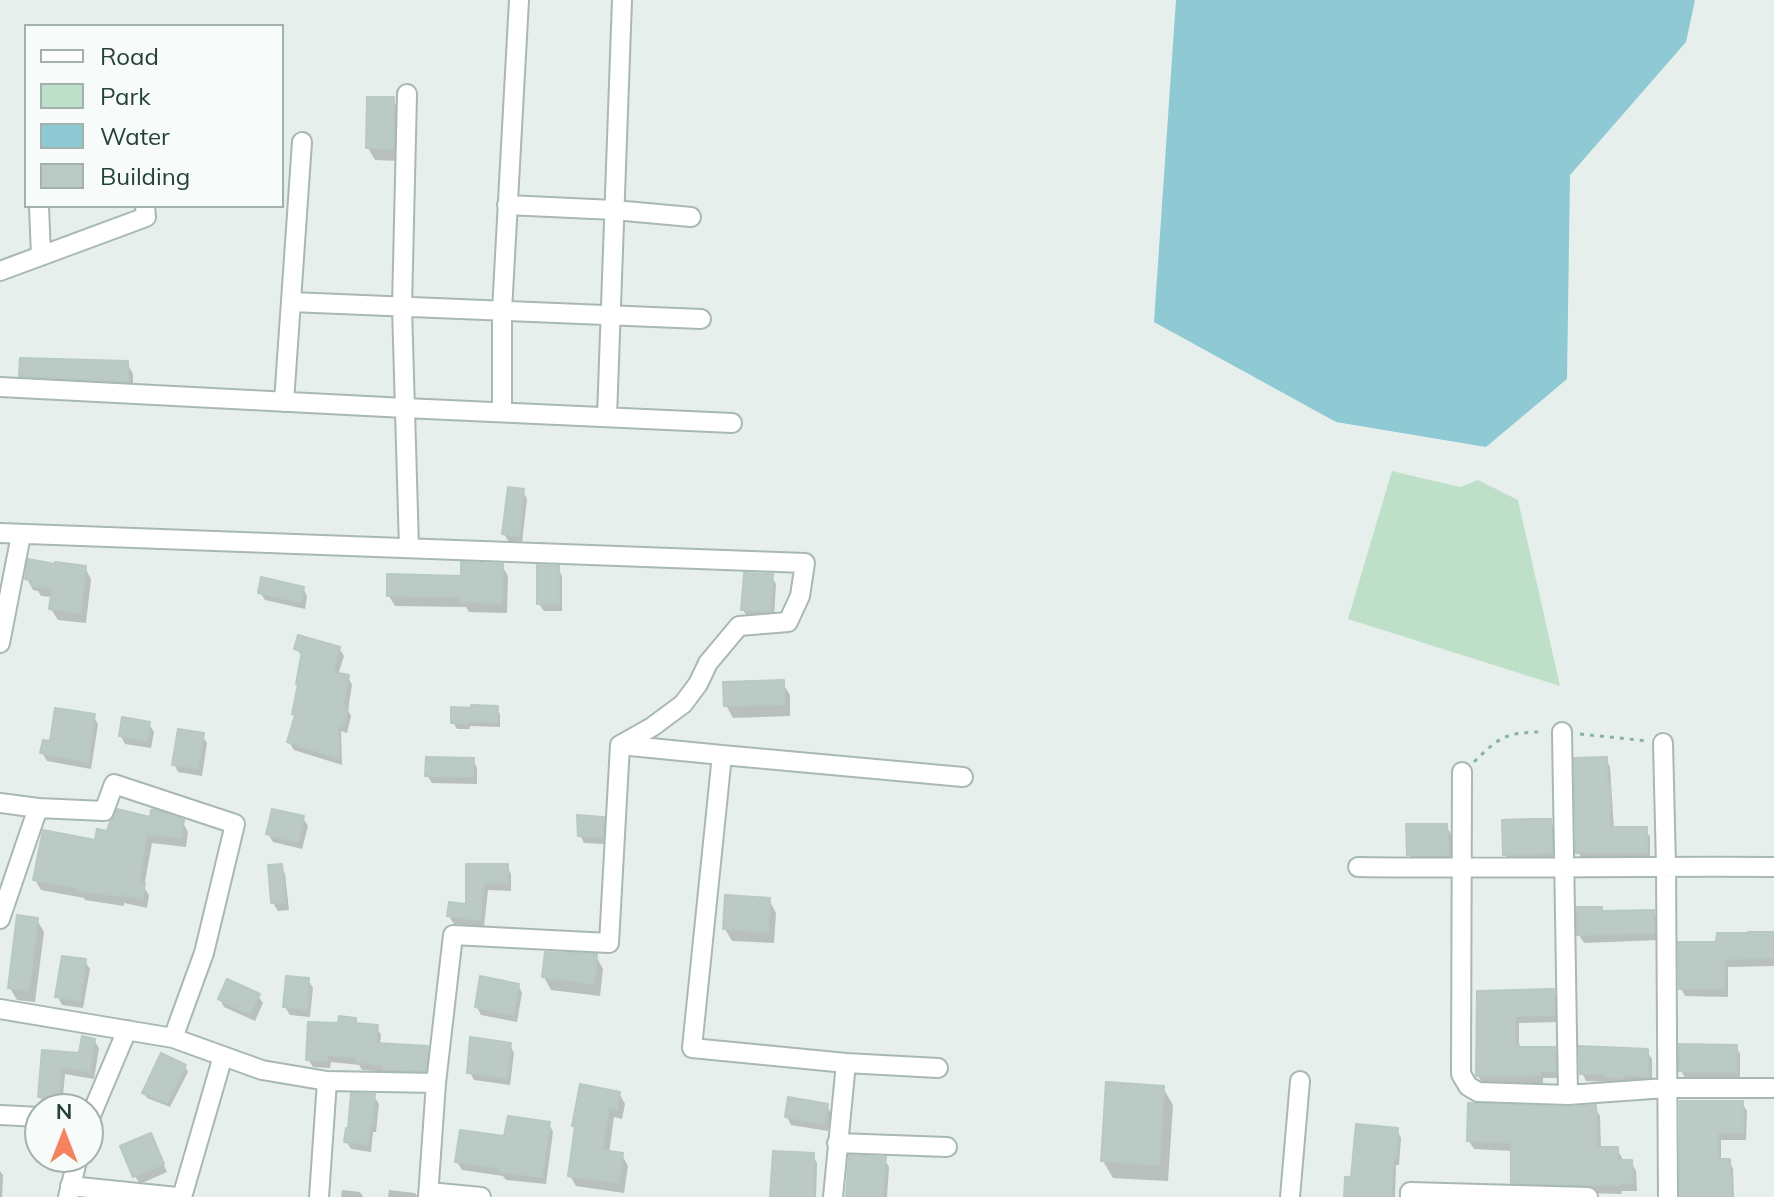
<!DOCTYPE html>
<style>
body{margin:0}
#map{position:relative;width:1774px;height:1197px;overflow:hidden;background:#e6efeb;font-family:Mulish,sans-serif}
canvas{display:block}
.legend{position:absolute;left:24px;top:24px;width:260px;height:184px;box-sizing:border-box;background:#f7fbf9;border:2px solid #a3b1ad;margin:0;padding:10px 14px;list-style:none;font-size:24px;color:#24423a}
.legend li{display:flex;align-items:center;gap:16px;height:40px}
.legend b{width:40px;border:2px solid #a3b1ad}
.north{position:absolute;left:24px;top:1093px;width:80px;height:80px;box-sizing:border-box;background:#f7fbf9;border:2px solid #a3b1ad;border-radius:50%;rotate:0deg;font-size:22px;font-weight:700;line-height:32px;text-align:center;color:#24423a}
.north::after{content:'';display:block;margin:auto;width:28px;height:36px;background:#f4845f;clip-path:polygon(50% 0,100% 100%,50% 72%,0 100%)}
</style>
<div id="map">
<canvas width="1774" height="1197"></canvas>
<ul class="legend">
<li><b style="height:10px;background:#fff"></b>Road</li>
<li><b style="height:22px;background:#bfe0c8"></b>Park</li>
<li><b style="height:22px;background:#8ec9d4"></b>Water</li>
<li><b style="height:22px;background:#bbcac4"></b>Building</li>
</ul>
<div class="north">N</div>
</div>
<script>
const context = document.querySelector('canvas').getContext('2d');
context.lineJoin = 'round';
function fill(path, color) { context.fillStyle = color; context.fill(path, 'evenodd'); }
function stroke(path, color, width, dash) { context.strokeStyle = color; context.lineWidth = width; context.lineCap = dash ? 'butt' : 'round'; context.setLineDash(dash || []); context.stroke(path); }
const green = new Path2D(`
 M1392,471L1460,487L1478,480L1518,500L1560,686L1348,619Z`);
const water = new Path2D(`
 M1176,0H1695L1686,42L1570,175L1567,379L1486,447L1336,422L1154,322Z`);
const shadow = new Path2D(`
 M393,99L400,112L399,161L375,160L368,148Z
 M127,363L133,374V392L27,386L21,375Z
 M523,491L527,499L522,543L509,542L504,534Z
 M502,566L508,576L507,613L469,612L466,607L395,606L389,596L463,578Z
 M85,568L91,579L86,623L58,620L51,609L53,597L41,596L38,591L33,590L27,579Z
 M558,568L562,576V611H544L539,604Z
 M771,576L776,584L774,619L748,618L743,610Z
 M303,588L307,596L305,609L265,600L260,592Z
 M339,648L344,656L338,675L348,677L352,685L348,710L351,716L347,733L341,731L342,765L294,750L289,742L297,718L294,713L303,657L296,649Z
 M782,682L790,695V716L733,718L726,705Z
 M496,708L500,714V727L470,726V729H457L453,722Z
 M93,716L98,724L91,769L47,761L42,753L52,743Z
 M149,724L154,732L151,748L125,744L121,736Z
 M202,735L207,743L202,776L178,772L174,764Z
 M1606,759L1610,767L1614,829H1645L1650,837V860H1583L1578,852Z
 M473,760L477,768V784L432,783L427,775Z
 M303,818L308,826L302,849L273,842L268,834Z
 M603,819L607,827L606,844L584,843L580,835Z
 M182,821L188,832L186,847L152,843L144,887L149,895L147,908L124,903V906L85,900L84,898L41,890L35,880L109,833Z
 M1550,821L1555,829V860L1509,862L1505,854Z
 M1446,826L1451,834V862H1413L1409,854Z
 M281,866L285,874L289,910L278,911L273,903Z
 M468,866H507L511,874V891L488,890L484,927L454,924L449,916L468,906Z
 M769,900L776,913L774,943L732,941L725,929Z
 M1653,912L1658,920V940L1584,943L1579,935Z
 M37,920L44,932L35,1002L17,1000L10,988Z
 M1774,934V966L1728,967V997L1685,996L1681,988L1718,944Z
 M596,956L603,969L600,996L551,990L544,977Z
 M85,961L90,969L83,1008L62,1005L58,997Z
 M308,980L313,988L310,1017L290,1015L285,1007Z
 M518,985L522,993L517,1022L481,1015L477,1007Z
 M1553,991L1558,999V1022L1519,1023V1048L1554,1049L1559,1057V1078H1543V1083L1483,1084L1478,1076L1479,993Z
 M258,996L263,1003L255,1021L224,1007L220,999Z
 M355,1020L358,1025L376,1027L381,1035L380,1045L427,1048L432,1056L429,1078L389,1077L387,1072L362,1070L359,1065L331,1062L330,1068L313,1067L308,1059L340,1026Z
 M94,1040L99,1048L94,1079L65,1074L62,1106L44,1104L40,1096L43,1052L81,1055Z
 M510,1045L514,1053L510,1085L474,1080L470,1072Z
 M1736,1047L1740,1054V1079H1686L1681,1071Z
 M1647,1051L1652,1059V1083L1613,1085L1611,1082L1586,1081L1582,1073Z
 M185,1066L188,1072L170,1107L147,1098L144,1093Z
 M1163,1088L1173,1105L1168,1181L1113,1178L1103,1161Z
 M619,1093L625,1104L622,1119L614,1117L609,1153L622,1155L628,1166L624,1193L576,1186L570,1176L577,1129L574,1125Z
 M374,1096L379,1104L376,1132H373L371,1152L351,1149L346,1141Z
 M1682,1103H1742L1747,1111L1746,1140H1721V1161H1729L1733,1169L1734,1197H1682Z
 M827,1106L831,1114L828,1131L791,1125L787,1117Z
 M1595,1107L1600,1116L1601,1149H1617L1622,1158V1162H1631L1636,1171L1637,1191H1622L1621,1194L1518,1191L1513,1182V1151L1474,1149L1469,1141L1568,1109Z
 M549,1124L553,1132L546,1184L506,1180L503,1176L462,1170L457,1162L506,1139Z
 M1397,1130L1401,1138L1399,1165H1396L1395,1197H1346L1353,1179Z
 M154,1143L167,1172L140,1184L135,1176Z
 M812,1155L817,1163L816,1197H772Z
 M884,1159L889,1167L887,1197H848Z
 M0,1171L3,1175L2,1197H0Z
 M342,1190L360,1192L363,1197H341Z
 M389,1190L415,1193L418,1197H388Z`);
const building = new Path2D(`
 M367,97H394L393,149L366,148Z
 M20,358L128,361V382L19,376Z
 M508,487L524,489L519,536L502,534Z
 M28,559L55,564V562L86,566L81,613L49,609L52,587L32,586L33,581L25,579Z
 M461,562L503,564L502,603L461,602V597L387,596V574L461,576Z
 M537,565L559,566V604H537Z
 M744,573L773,574L770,611L741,610Z
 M261,577L304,587L301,602L258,593Z
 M298,635L340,647L333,672L349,675L343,706L348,707L343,726L338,724L339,758L287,742L295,715L292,714L298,684H296L302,651L294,649Z
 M784,680V704L724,706L723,682Z
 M471,705L498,706L497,722L468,721V723H451V707L471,708Z
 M55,708L95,714L88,762L40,753L43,740L50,741Z
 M122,717L150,722L147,741L119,736Z
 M178,729L204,733L198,768L172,765Z
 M426,757L474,758L473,777L425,776Z
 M1607,757V784H1610V827H1647V853H1576L1574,758Z
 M117,809L150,817L151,810H156L184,820L181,838L147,834L139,882L145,883L142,899L119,894V896L77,891L78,888L33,880L43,830L95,840L97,829L107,831L110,821L115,816Z
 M272,809L304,816L298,842L266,834Z
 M577,815L604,817L603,837L578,836Z
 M1530,819H1551L1552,853L1503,855L1502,820Z
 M1406,824H1447L1448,855H1407Z
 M282,864L285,902L271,903L268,865Z
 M466,864H508V883H484L480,920L447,916L449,902L466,904Z
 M725,895L770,898L768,932L723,929Z
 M1577,907H1602V911L1654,910V933L1577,935Z
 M17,915L38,918L29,991L8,988Z
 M1748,932H1774V958L1725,959L1724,989H1679L1678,942H1716L1717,933H1748Z
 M545,952L597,954L594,984L542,977Z
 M62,956L86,959L80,1001L55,997Z
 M286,976L309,978L307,1009L283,1007Z
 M480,976L519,984L513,1015L475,1007Z
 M227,979L260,994L250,1014L218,999Z
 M1554,989L1555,1015L1515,1016V1045H1519V1047H1555L1556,1071H1540V1075L1476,1076L1477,991Z
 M339,1016L356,1018V1023L378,1025L376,1043L428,1046L425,1071L383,1069V1065L356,1062V1058L327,1055V1061L306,1060L308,1022L338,1023Z
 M82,1036L95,1039L90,1072L61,1067L59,1099L38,1097L42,1050L79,1053Z
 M470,1037L511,1043L507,1078L467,1073Z
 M1679,1044L1737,1045V1072L1679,1071Z
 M1579,1046L1648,1049V1076L1623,1075V1078L1606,1077V1074H1580Z
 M161,1053L186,1065L167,1103L142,1093Z
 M1106,1082L1164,1086L1159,1165L1101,1161Z
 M580,1084L620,1092L617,1109L609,1108L602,1150L623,1153L619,1183L568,1176L575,1126H572Z
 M351,1093L375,1094L372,1125H370L367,1144L344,1142L346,1128H348Z
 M788,1097L828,1104L824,1124L785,1117Z
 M1680,1101H1743V1133H1718V1159H1730L1732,1197H1680Z
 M1468,1103L1568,1107L1596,1105L1597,1147H1618V1160H1632L1633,1183H1618V1185L1595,1184V1186L1511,1183V1143L1467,1141Z
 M508,1116L550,1122L542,1177L499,1172L500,1168L455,1162L460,1130L504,1136Z
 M1356,1124L1398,1128L1396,1158H1393L1391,1197H1344L1345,1177H1351Z
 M151,1133L164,1164L133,1177L120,1146Z
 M773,1151L814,1153L813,1197H770Z
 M849,1155L886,1157L882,1197H846Z`);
const path = new Path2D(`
 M1580,734L1648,741
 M1474,762C1500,736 1507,732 1544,732`);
const minor = new Path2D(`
 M407,94L402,307L409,548
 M507,205L614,210L691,217
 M39,206L41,256
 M0,271L146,217L145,206
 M291,302L701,319
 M0,387L405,408L732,423
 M284,402L302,142
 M502,412V311L519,0
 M607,417L622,0
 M0,533L805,563L800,596L788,622L739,626L708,663L698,684L683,704L652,727L620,745
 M0,643L21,535
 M1562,732L1568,1095
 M1663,743L1666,866L1668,1197
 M1462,772L1461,1074L1468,1086L1478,1092L1568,1095L1666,1088H1774
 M0,803L38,808L0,919
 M38,808L104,811L114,784L235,824L204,953L173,1038
 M1358,867C1496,869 1635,866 1774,867
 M0,1009L173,1038L223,1056
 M846,1063L692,1048L722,755L963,777
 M0,1115L40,1117
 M89,1120L127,1030
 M837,1143L947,1147
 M70,1186L177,1197
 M429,1192L481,1197
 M68,1197L78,1157
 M182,1197L223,1056L262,1070L327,1081
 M319,1197L327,1081L436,1083
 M428,1197L436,1083L453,935L609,943L620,745L722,755
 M833,1197L846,1063L938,1068
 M1290,1197L1300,1081
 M1410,1197V1192L1588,1197`);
fill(green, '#bfe0c8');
fill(water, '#8ec9d4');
fill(shadow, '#0003');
fill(building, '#bbcac4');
stroke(building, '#b8c9c2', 2);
stroke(minor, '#a8b8b2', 22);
stroke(path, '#86b3a5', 3, [4, 6]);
stroke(minor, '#fff', 18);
</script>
